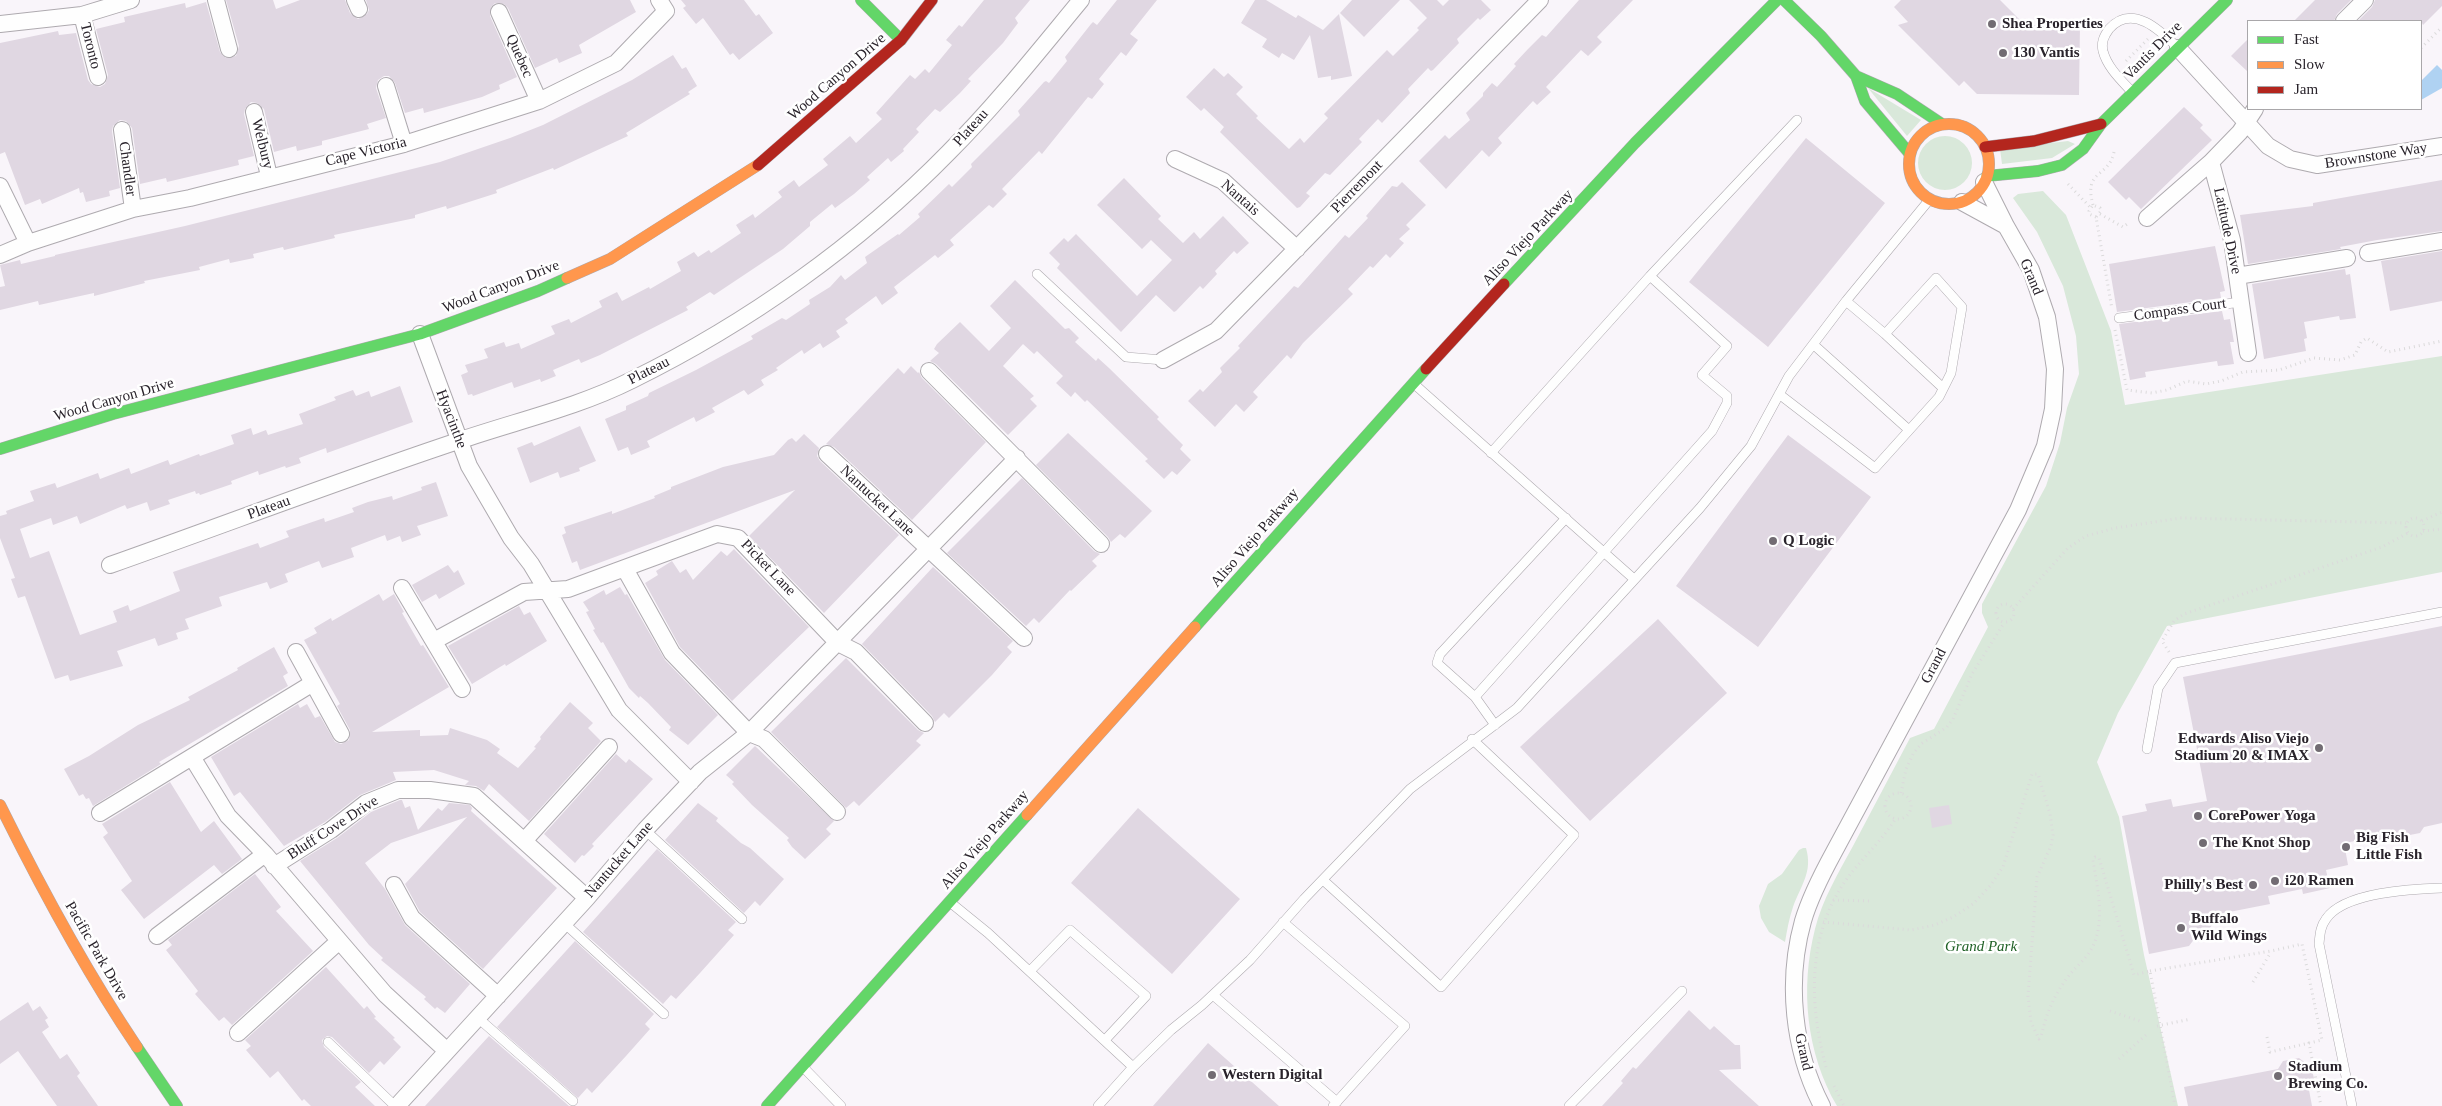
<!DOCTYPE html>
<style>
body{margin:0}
#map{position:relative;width:2442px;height:1106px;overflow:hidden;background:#f9f5fa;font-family:Georgia,serif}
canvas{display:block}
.legend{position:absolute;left:2247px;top:20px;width:175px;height:90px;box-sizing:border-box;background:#fff;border:1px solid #a9a7aa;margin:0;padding:6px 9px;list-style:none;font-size:15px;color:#29232b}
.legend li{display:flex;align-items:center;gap:10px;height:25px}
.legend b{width:25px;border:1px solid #a9a7aa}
</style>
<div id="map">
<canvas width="2442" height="1106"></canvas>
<ul class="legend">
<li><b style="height:6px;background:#63d668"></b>Fast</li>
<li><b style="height:6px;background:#ff974d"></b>Slow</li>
<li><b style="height:6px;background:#b3261e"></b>Jam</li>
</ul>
</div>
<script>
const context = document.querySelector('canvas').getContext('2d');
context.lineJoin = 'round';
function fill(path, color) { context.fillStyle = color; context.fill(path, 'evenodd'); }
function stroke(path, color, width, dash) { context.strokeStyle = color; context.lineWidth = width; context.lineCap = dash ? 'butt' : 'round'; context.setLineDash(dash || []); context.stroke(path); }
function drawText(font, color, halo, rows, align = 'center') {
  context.font = font + ' Georgia,serif'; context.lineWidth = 5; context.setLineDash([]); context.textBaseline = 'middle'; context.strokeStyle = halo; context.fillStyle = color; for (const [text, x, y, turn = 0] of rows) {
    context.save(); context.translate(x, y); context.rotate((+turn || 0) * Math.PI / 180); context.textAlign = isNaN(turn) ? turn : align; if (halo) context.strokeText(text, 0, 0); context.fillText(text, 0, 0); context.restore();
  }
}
const green = new Path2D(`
 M1868,88L1921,120L1907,136Z
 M1918 163a27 27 0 1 1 54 0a27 27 0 1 1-54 0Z
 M2068,141L2075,144L2052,158L2002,164L2000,149Z
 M2043,191L2066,215L2111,331L2125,405L2442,356V572L2167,626L2118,713L2097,762L2119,817L2144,955L2178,1106H1837C1806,1053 1800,988 1815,929C1822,900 1839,872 1853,846C1872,810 1891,774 1910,738L1934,729L1988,627L1982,613V604L2046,486L2060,443L2067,408L2079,374L2076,336L2063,286L2037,232L2013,198L2018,194Z
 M1803,848H1806C1813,872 1801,885 1793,907C1789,919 1787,930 1785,942L1769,932L1761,918L1759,906L1768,884L1782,874L1799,850Z`);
const water = new Path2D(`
 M2437,65L2442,70V88L2421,100V81Z`);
const building = new Path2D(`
 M226,0H273L276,9L300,0H345L350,13L358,19L367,14L369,10L366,0H630L636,12L579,45L582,53L559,63L557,58L535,68L508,8L504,4L495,3L491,7L490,16L517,77L499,85L500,89L482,97L424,113L423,108L405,113L395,83L389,76H384L378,80L376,88L386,118L367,124L369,129L322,141V145L297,151L296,146L274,152L264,109L257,103L251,102L245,109L244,114L254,156L238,160L239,165L167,182L166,178L140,184L132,128L126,121L120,120L113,126L112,131L120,188L109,191L110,196L86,202L83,192L80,193L79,188L42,204L40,199L25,205L5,152L0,154V43L58,31L59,35L76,33L88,80L91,84L100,87L105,84L108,75L96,29L125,22L124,17L185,3L186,8L206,2L220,52L226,58L236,56L239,46Z
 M681,0H744L756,16L759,14L773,33L739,60L733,53L730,55L703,18L696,24L683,8L686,6Z
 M984,0H1030L1015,18L1018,23L1003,43L968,79L971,81L960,93L940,112L935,109L916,129L919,132L903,149L904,151L891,162L888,158L867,177L870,180L854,194L835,208L832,204L810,222V226L783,249L714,295L710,292L686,307L688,310L600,355L581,363L579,359L553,370L556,376L541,382L540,379L514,388L512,382L473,396L472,394L468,395L461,375L468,372L465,365L488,358L484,349L504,342L506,347L519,343L521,349L555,334L551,326L569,319L571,323L602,307L599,301L617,292L622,301L649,287L650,289L681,271L677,262L694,252L698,257L709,250L711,253L741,233L736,225L753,214L755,218L782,197L778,192L794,180L799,187L828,165L823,159L850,136L856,143L882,119L876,113L910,75L915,79L925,69L929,73L952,45L946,40L959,25L962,27Z
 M1117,0H1157L1130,34L1138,40L1126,56L1121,52L1099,79L1104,84L1092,99L1088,97L1042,154L1039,151L1002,189L1007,194L993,208L989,205L950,240L954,245L938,258L935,255L894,287L898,293L882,305L876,296L845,319L848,323L836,331L840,337L823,348L820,343L804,354L802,350L776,368L778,370L761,380L764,385L748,395L744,390L712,408L715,412L696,422L694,417L647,441L650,447L631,455L628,447L618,451L605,419L626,410V406L648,396L649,393L696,370L753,339L751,336L782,318L786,320L810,304L809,300L830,287L841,275L845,280L867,263L865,257L898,234L899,235L920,217L918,214L949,184L952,187L972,167L971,164L1020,115L1018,111L1044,82L1046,81L1049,83L1067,61L1065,57L1091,24L1093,22L1097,25Z
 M1255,0H1266L1296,18L1298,15L1323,30L1339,14L1352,76L1331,80V76L1318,78L1310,35L1294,60L1282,53L1279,58L1262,47L1267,39L1241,23Z
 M1352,0H1400L1364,37L1340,13Z
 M1409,0H1437L1443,6L1449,0H1481L1491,10L1480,20L1478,18L1457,39L1459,43L1433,70L1431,71L1428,68L1408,89L1410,93L1382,123L1378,119L1359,139L1362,142L1330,175L1325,173L1306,193L1310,196L1300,207L1297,208L1220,132L1224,127L1204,108L1201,111L1186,97L1214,68L1224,77L1228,73L1243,87L1236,94L1258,116L1256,118L1289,149L1300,138L1304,143L1328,118L1324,114L1387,50L1393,56L1419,30L1417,28L1427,18Z
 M1579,0H1633L1597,37L1602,42L1588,56L1581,50L1546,87L1551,92L1537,105L1533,101L1498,138L1502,143L1489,157L1482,150L1446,189L1419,161L1445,135L1449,139L1470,120L1466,113L1483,96V93L1492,83L1497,87L1516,66L1514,64L1528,49L1542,35L1546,37Z
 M1901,0H2000L2025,25L2080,26L2079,95L1977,94L1964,81L1959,86L1898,25L1908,22L1894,7Z
 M2315,0H2351L2337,14L2334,21H2294Z
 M2375,0H2442V6L2423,25L2421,21H2358L2372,7Z
 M2248,39V72L2231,56Z
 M673,55L682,69L686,67L697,86L688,92L690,94L626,133L628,136L554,170L553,168L496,190L497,193L447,209L446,206L415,215V218L334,235L335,238L284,250L283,247L253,254L254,258L230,263L229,259L199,267L200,270L144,281L145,283L94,296V293L39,305L38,301L0,310V287L5,286L0,265L20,260L21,264L55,256V255L185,226L440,162L510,138L543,125L632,80Z
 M2184,107L2203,125L2200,128L2212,140L2141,209L2129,197L2126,200L2108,182Z
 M1806,138L1885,203L1768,347L1689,282Z
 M1124,178L1161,216L1158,219L1183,243L1194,232L1200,239L1223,216L1249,243L1237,254L1234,251L1215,271L1217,274L1203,289L1200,286L1176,311L1174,312L1156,295L1121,332L1057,268L1060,264L1049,253L1064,238L1068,242L1076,234L1137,296L1172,260L1151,240L1142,249L1097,205Z
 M2442,180V231L2377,240L2340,247L2341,249L2248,264L2240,215L2313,206V203Z
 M1402,182L1426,205L1406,225L1410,229L1399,239L1404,243L1390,258L1386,254L1373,268L1370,266L1348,289L1353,294L1303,343L1291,359L1287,355L1263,381L1253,392L1258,397L1244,412L1236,404L1215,427L1188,401L1200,389L1203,392L1222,372L1220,368L1240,348L1238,346L1294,286L1298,288L1345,235L1349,238L1368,218L1366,216L1392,186L1397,187Z
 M2215,246L2225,291L2220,292L2221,298L2117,312L2109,264Z
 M2442,251V301L2390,311L2381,261Z
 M2345,269L2346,275L2350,274L2356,318L2340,320L2339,316L2304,322L2307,338L2304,339L2306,351L2264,359L2252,284Z
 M1015,280L1065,329L1069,328L1079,338L1075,342L1096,361L1098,358L1109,368L1159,417L1157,419L1183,445L1180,449L1191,460L1177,475L1172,471L1164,479L1145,461L1148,459L1087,400L1085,402L1075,392L1071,397L1056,383L1063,376L1037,351L1034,354L1023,344L1003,366L1034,396L1030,399L1037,406L1008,435L936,364L930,361L939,353L934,349L937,344L960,322L989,351L1011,328L990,306Z
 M2222,311L2224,320L2230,319L2234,342H2230L2234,364L2218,366L2217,361L2145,372L2146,377L2130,380L2119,324Z
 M911,366L918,373L919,372L922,378L986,442L912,520L834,447L826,444L898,368L904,374Z
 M400,386L413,422L327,453L326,448L299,458L301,463L286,468L285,466L259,475L258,471L231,481L232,484L200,495L199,493L196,494L195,491L168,500L170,504L150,511L147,502L127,509L125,505L80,524L77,516L53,525L51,518L20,529L30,558L49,551L80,635L117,622L113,611L128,605L130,611L180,591L173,572L258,543L260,548L289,537L286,531L324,518L325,522L354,512L352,508L368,502L392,496L393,500L422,490L421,487L436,482L448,516L417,526L421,535L402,542L400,536L387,541L385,535L351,548L354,557L322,568L319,561L285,574L288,582L270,589L267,582L219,597L222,606L185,619L189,629L176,633L178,639L158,646L155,638L117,651L123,666L70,681L68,675L55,679L25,596L18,598L11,579L15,578L0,538V516L7,514L6,511L34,501L30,491L55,483L57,488L98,473L100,479L129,468L131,474L168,460L170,465L199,454L200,456L234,444L231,435L251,428L253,435L266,430L268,435L303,424L299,414L336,400L334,397L353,390L356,396L369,391L371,397Z
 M580,426L596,461L579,468L580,471L560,478L558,472L530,483L517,448L532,442L534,446Z
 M1068,433L1152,511L1125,538L1120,534L1111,542L1108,537L1036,465Z
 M804,434L819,448L817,456L820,461L899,535L824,613L749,536L795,490L580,570L577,561L572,563L562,535L566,533L564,527L612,511V514L655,498L654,496L671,489V487L723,467L774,455L788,440L792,438L796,442Z
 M1788,435L1871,497L1758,647L1676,586Z
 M1022,478L1094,551L1100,554L1092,561L1097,566L1071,591L1070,590L1039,623L1034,618L1026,626L947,553Z
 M734,549L809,627L732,701L680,647L645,583L658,575L656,571L672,561L680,573L686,569L693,580L721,551L727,556Z
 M448,565L454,573L458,570L465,584L439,599L436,594L422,602L412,585Z
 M933,567L1013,641L1007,647L1012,652L992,675L949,718L944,713L935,722L932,716L862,644Z
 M620,587L625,595L627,594L665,660L718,715L688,745L669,730L671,727L648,703L640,696L639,698L629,688L603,642L601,643L593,630L595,629L586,612L589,611L583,602L604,590L606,595Z
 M379,594L383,601L394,594L404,612L402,613L421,646L423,645L449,687L372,732L420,730V736L448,735L450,728L487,740L500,749L497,753L518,768L536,748L534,747L541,739L540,737L570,702L593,723L588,728L601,741L529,821L489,784L484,791L476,786L465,785L469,781L434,770L393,772L396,780L360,795L325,822L284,846L240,792L234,796L211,757L298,704L300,708L307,704L315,718L320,716L335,742L341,744L349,740L350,730L337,706L340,704L304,640L317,633L314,628L331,618L332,621Z
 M519,606L524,615L530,612L547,641L506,666L505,664L472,684L448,646Z
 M1658,619L1727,693L1590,821L1520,747Z
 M2442,626V823L2424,827L2420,833L2379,841L2374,838L2344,843L2348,865L2326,870L2330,888L2303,894L2302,889L2268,896L2270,904L2219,914L2201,942L2195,938L2189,946L2149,954L2122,816L2147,811L2145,804L2171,799L2173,807L2207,801L2183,677Z
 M274,647L288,673L283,676L288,686L159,762L161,764L93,806L89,798L86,799L83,794L79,796L64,769L89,756L138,725L190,700L188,697L238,670L237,668Z
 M846,658L918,730L924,733L916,741L921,745L859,806L854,801L846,808L771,732Z
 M755,746L834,821L826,829L831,834L805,859L792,847L787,840L789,838L752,805L732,784L734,782L726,775Z
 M616,754L626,763L629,759L653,779L592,844L594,846L584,856L582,855L575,863L544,834Z
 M170,782L201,832L214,821L242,859L222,874L214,865L144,919L121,890L132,881L103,837L108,833L102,824Z
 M400,800H402L405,808L410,806L418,830L438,808L442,811L449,803L470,805L472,808L471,811L557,888L483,969L420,912L405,884L467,817L391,843L365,863L385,889L405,925L470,984L445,1013L437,1007L435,1009L424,999L426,997L381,960L383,958L369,945L300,861L337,838L371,812Z
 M698,803L718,818L716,821L741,843L750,848L784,879L760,906L755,901L744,913L665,840Z
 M1949,805L1952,824L1932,828L1929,808Z
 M1138,808L1240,899L1172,974L1071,883Z
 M657,849L736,922L728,930L734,935L700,973L676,999L671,995L663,1004L583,932Z
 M255,874L281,907L276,911L313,951L232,1025L224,1017L219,1021L195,994L198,991L166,950L172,945L168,940Z
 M575,941L654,1014L645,1024L650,1029L626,1056L592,1093L587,1088L578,1098L497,1027Z
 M326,967L364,1009L367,1006L376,1017L374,1018L395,1038L393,1039L401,1047L384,1065L380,1061L369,1073L332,1037L327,1036L322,1040L324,1047L361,1082L355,1087L375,1106H311L304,1099L302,1101L278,1071L270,1078L246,1050L251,1046L245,1040Z
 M28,1002L33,1011L40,1006L48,1018L45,1020L49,1027L42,1032L60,1059L67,1054L80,1073L77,1076L98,1106H57L18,1051L0,1064V1021Z
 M1689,1010L1710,1030L1714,1026L1735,1045H1740L1741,1069L1719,1070L1759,1106H1602L1623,1083L1621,1081L1633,1067L1636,1069Z
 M489,1036L569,1106H425Z
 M1208,1043L1279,1106H1153Z
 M2299,1058L2311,1067L2315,1082L2309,1090L2312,1106H2188L2184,1087L2278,1069L2283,1061Z`);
const path = new Path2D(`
 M2421,48L2442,27
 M2126,61L2148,39
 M2068,184L2090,207
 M2093,205C2083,169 2109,178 2114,152
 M2100,214L2123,227L2130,222
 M2096,217L2089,214V211L2093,205L2100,208L2101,211L2096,217L2112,309
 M2115,330L2127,390L2152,393L2167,390L2187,381L2206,384L2221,381L2243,372L2279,370L2314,358L2340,360L2355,355L2361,342L2367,338L2388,352L2442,341
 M2406 527a9 9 0 1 1 18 0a9 9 0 1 1-18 0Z
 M2422,521L2442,512
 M2423,531L2442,529
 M1996 613a9 9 0 1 1 18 0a9 9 0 1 1-18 0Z
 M2013,609L2068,548L2086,536L2115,528L2181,518L2406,523
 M2169,652L2162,641L2174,621L2184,614L2382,547L2408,533
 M1901,793L1906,769L1913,754L1921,744L1947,727L1953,719L1972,674L2004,623
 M1885 806a13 13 0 1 1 26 0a13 13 0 1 1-26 0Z
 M1833,900L1870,901
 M1823,922L1911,930L1935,925L1953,917L1973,904L1990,886L2003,867L2032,774H2038L2050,814L2053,835L2051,846L2037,877L2028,996L2031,1022L2039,1039L2041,1037C2047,1012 2052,999 2067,978C2076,966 2088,958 2094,944C2105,917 2097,887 2093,860L2095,857L2099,858L2134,975L2150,971L2175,1106
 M2150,971L2271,951L2302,944L2322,1040L2309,1043L2321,1106
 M2253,982L2271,952
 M2110,1011L2143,1022
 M2157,1026L2191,1019
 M2267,1037L2270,1052L2309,1043
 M2119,1059L2146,1035
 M1826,1067C1809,1005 1807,935 1846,880C1861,859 1882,841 1896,818
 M1834,1086L1844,1106`);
const lane = new Path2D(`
 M2132,92C2121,80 2107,67 2103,51C2101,42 2104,36 2109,29C2132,3 2160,30 2178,48
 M1037,274L1126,357L1163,360
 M1650,276L1797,120
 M2119,318L2241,302
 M1885,334L1943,388
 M1814,345L1909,430
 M1413,383L1634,579
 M1779,394L1875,468L1939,397L1951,373L1962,307L1936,278L1885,334L1846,301
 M1491,453L1650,276L1727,346L1702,375L1727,396V403L1712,431L1475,697L1495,725
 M1475,697L1437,663L1440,654L1566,518
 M2147,749L2158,688L2175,663L2442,612
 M645,830L742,919
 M1323,880L1441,987L1574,835L1472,739
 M951,903L988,933L1133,1067
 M1283,922L1405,1026L1333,1106
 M564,923L664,1014
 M1030,971L1070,930L1146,996L1105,1040
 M1213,995L1337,1102
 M478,1018L573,1101
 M328,1042L395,1106
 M803,1067L841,1106
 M1098,1106L1133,1067L1171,1030L1202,1005L1250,960L1304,899L1410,789L1517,708L1700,508L1751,446L1789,376L1846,301L1930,199
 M1569,1106L1682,991
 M2352,1106L2319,944C2320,935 2320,927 2326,919C2344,892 2412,889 2442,888`);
const street = new Path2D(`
 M216,0L229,49
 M355,0L359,9
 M499,12L539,101
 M82,15L98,77
 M2344,21L2365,0
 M0,24L82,15L131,0
 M2178,48L2268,146L2290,159L2317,165L2442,146
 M386,86L404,144
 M254,112L269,176
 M122,130L133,209
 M1175,159L1223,181L1297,249
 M0,186L28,243L133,209L190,198L404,144L539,101L616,63L666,11L659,0
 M1962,202L2006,226
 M2147,218L2211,162
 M2368,253L2442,241
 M0,255L28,243
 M2237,276L2347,258
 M420,334L469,466L511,538L531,564L619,710L691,782
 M2248,353L2232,240L2211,162L2240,132L2255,109
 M1163,360L1216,331L1540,0
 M929,371L1101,544
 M827,454L1024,638
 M110,565C226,524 341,480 458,441C516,421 576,408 632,380C748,323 858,245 949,152C996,105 1038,52 1081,0
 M625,569L672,653L749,733L764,739L837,812
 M402,588L462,689
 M434,641L524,592L568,589L717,534L738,538L838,643L856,652L925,723
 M296,652L341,734
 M192,757L228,816L265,854L385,994L447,1051
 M100,813L313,683
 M524,841L609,747
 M274,866L331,830L366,803L398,790H430L474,796L587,898
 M394,885L412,918L498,996
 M157,936L265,854
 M238,1033L338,942
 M397,1106L587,898L645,830L700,772L749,733L1017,458
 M1822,1106C1793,1050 1786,982 1803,921C1810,897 1822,874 1834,852L2018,510L2045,446L2053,409L2055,369L2047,317L2031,270L2006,226L1984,182`);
const fast = new Path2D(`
 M861,0L901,40
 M1784,0L1821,36L1856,76L1865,101L1910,154
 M1856,76L1897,94L1942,124
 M1987,176L2038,171L2062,165L2083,149L2101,124L2227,0
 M1504,284L1635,143L1777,0
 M0,449L113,414L420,334L538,291L567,278
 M1195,627L1426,369
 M137,1047L177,1106
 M767,1106L1027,815`);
const slow = new Path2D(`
 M1909 164a40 40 0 1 1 80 0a40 40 0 1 1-80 0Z
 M567,278L610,259L758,165
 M0,805C41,888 85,970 137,1047
 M1027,815L1195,627`);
const jam = new Path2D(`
 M1985,147L2034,141L2101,124
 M758,165L901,40L932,0
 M1426,369L1504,284`);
const markers = [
 [1992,24,5,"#726c73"],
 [2003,53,5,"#726c73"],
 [1773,541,5,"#726c73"],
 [2319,748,5,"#726c73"],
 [2198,816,5,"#726c73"],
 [2203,843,5,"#726c73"],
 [2346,847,5,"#726c73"],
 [2275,881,5,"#726c73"],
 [2253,885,5,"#726c73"],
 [2181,928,5,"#726c73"],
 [1212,1075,5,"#726c73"],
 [2278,1076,5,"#726c73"]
];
const poiNames = [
 ["Shea Properties",2002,24],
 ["130 Vantis",2013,53],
 ["Q Logic",1783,541],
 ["Edwards Aliso Viejo",2309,739,"right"],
 ["Stadium 20 & IMAX",2309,756,"right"],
 ["CorePower Yoga",2208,816],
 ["Big Fish",2356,838],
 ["Little Fish",2356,855],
 ["The Knot Shop",2213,843],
 ["i20 Ramen",2285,881],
 ["Philly's Best",2243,885,"right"],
 ["Buffalo",2191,919],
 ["Wild Wings",2191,936],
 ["Stadium",2288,1067],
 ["Brewing Co.",2288,1084],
 ["Western Digital",1222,1075]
];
const streetNames = [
 ["Toronto",90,46,76],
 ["Vantis Drive",2153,51,-45],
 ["Quebec",519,56,66],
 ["Wood Canyon Drive",837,77,-41],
 ["Plateau",971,128,-48],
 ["Welbury",262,144,76],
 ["Cape Victoria",366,152,-14],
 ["Brownstone Way",2376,156,-9],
 ["Chandler",127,169,82],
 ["Pierremont",1357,187,-46],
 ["Nantais",1240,198,41],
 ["Latitude Drive",2227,231,78],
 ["Aliso Viejo Parkway",1528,238,-47],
 ["Grand",2031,277,67],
 ["Wood Canyon Drive",501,287,-21],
 ["Compass Court",2180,310,-8],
 ["Plateau",649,371,-27],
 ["Wood Canyon Drive",114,400,-16],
 ["Hyacinthe",451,419,69],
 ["Nantucket Lane",877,501,43],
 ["Plateau",269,508,-20],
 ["Aliso Viejo Parkway",1255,538,-49],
 ["Picket Lane",768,568,46],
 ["Grand",1934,666,-62],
 ["Bluff Cove Drive",333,828,-33],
 ["Aliso Viejo Parkway",985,840,-49],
 ["Nantucket Lane",619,860,-49],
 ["Pacific Park Drive",96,951,60],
 ["Grand",1803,1052,77]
];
const parkNames = [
 ["Grand Park",1981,947]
];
fill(green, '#d9e8da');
fill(water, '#afd2f2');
fill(building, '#e0d7e2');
stroke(lane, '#aeaaaf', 10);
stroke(street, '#aeaaaf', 18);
stroke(fast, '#aeaaaf', 12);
stroke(slow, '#aeaaaf', 12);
stroke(jam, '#aeaaaf', 12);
stroke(path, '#dbdadb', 3, [1, 4]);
stroke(lane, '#fefefe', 9);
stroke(street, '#fefefe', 16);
stroke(fast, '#63d668', 11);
stroke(slow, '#ff974d', 11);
stroke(jam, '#b3261e', 11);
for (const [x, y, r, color] of markers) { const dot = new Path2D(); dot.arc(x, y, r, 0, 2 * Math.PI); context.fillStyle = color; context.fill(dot); stroke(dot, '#fff', 2); }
drawText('bold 15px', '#29232b', '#fff', poiNames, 'left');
drawText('15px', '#29232b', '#fff', streetNames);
drawText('italic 15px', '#216227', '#fff', parkNames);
</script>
